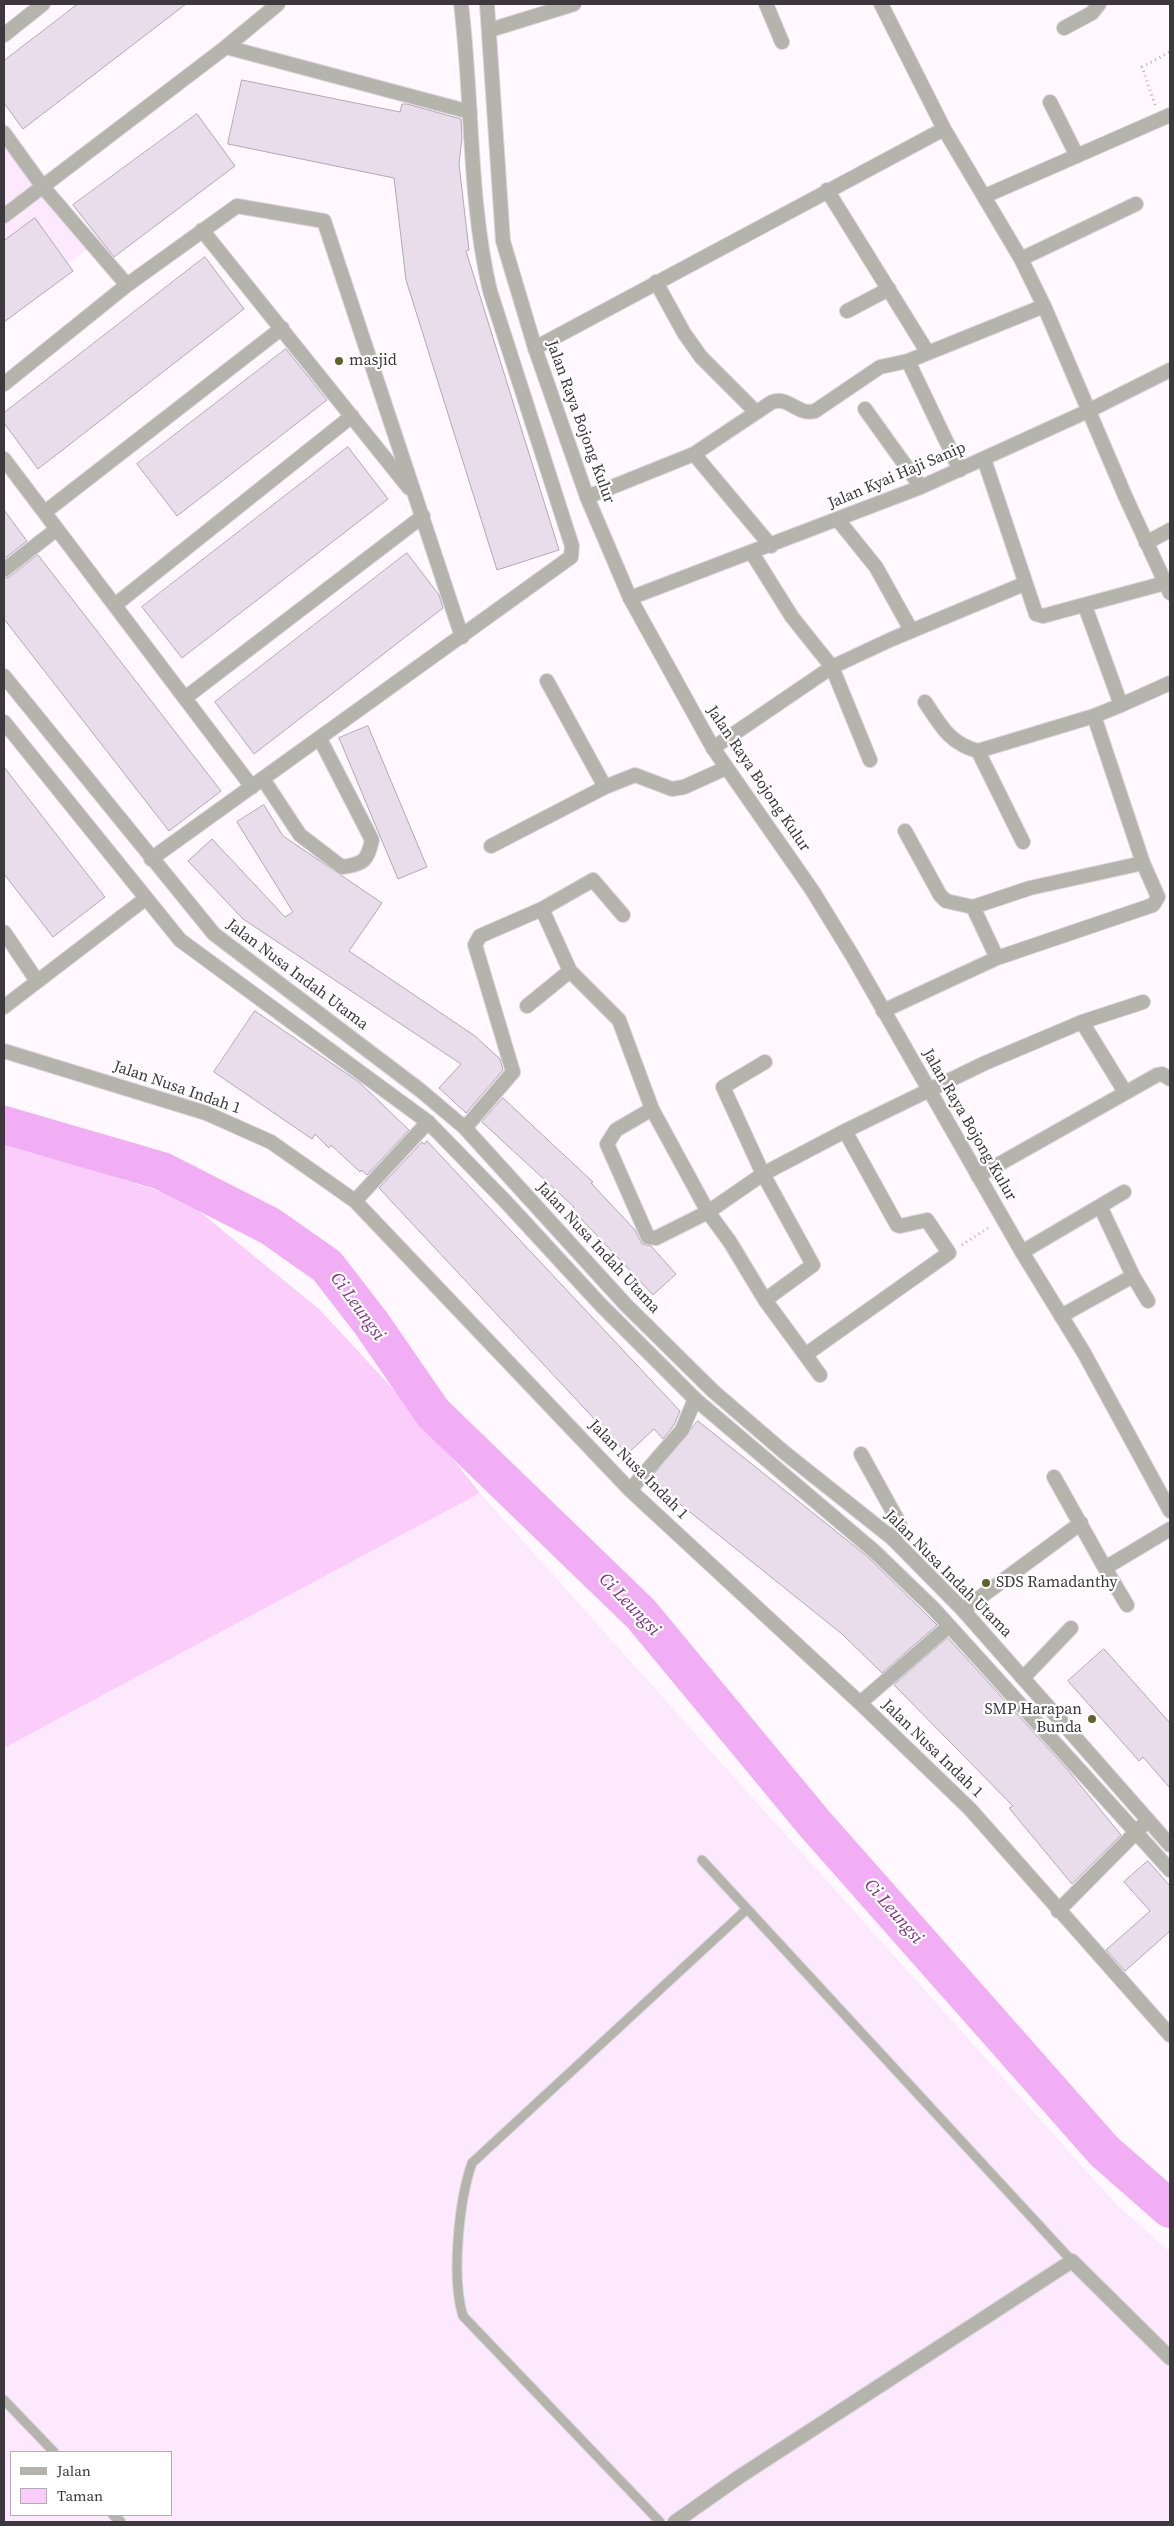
<!DOCTYPE html>
<style>
body{margin:0}
#map{position:relative;width:1174px;height:2526px;overflow:hidden;background:#fff9ff;font-family:"Source Serif 4",serif}
canvas{display:block}
.frame{position:absolute;inset:0;border:5px solid #3d383d;pointer-events:none}
.legend{position:absolute;left:10px;top:2451px;width:162px;height:65px;box-sizing:border-box;background:#fff;border:1px solid #b1afb1;margin:0;padding:6px 9px;list-style:none;font-size:15px;color:#3d383d}
.legend li{display:flex;align-items:center;gap:10px;height:25px}
.legend b{width:25px;border:1px solid #b1afb1}
</style>
<div id="map">
<canvas width="1174" height="2526"></canvas>
<div class="frame"></div>
<ul class="legend">
<li><b style="height:6px;background:#b4b3ac"></b>Jalan</li>
<li><b style="height:14px;background:#facdfb"></b>Taman</li>
</ul>
</div>
<script>
const context = document.querySelector('canvas').getContext('2d');
context.lineJoin = 'round';
function fill(path, color) { context.fillStyle = color; context.fill(path, 'evenodd'); }
function stroke(path, color, width, dash) { context.strokeStyle = color; context.lineWidth = width; context.lineCap = dash ? 'butt' : 'round'; context.setLineDash(dash || []); context.stroke(path); }
function drawText(font, color, halo, rows, align = 'center') {
  context.font = font + ' "Source Serif 4",serif'; context.lineWidth = 4.5; context.setLineDash([]); context.textBaseline = 'middle'; context.strokeStyle = halo; context.fillStyle = color; for (const [text, x, y, turn = 0] of rows) {
    context.save(); context.translate(x, y); context.rotate((+turn || 0) * Math.PI / 180); context.textAlign = isNaN(turn) ? turn : align; if (halo) context.strokeText(text, 0, 0); context.fillText(text, 0, 0); context.restore();
  }
}
const built = new Path2D(`
 M4,132L92,245L4,313Z
 M480,1493L1116,2204L1170,2252V2522H4V1748ZM11,2452H171V2515H11Z`);
const green = new Path2D(`
 M4,1142L184,1199L319,1309L420,1418L480,1493L4,1748Z`);
const river = new Path2D(`
 M4,1125L162,1171L270,1226L327,1266L371,1323L433,1413L641,1614L815,1824L1104,2151L1170,2209`);
const building = new Path2D(`
 M78,4H186L23,129L4,103V61Z
 M242,80L400,112L402,104H407L461,119L462,138L459,164L469,250L466,251L559,550L497,570L406,280L394,178L228,144Z
 M197,114L235,166L114,257L73,205Z
 M35,218L73,271L4,322V241Z
 M205,257L244,309L38,469L4,423V413Z
 M286,349L327,400L177,516L137,464Z
 M348,447L388,499L182,658L142,607Z
 M4,510L27,541L4,559Z
 M407,553L439,595L443,608L254,754L215,702Z
 M38,555L221,791L169,831L4,619V579L9,577Z
 M368,726L427,867L398,879L339,738Z
 M4,767L105,897L53,937L4,874Z
 M264,805L283,836L382,903L349,951L475,1036L500,1059L503,1070L466,1113L439,1088L461,1064L243,919L188,861L212,839L285,917L293,912L237,822Z
 M255,1011L359,1082L409,1130L367,1175L361,1170L360,1172L331,1145L329,1148L315,1134L312,1139L214,1072Z
 M503,1098L593,1182L591,1183L635,1230L642,1244L651,1246L676,1274L653,1295L572,1209L574,1207L482,1122Z
 M427,1141L680,1411L674,1425L663,1439L654,1429L627,1454L379,1188L422,1142L424,1144Z
 M698,1421L868,1557L937,1625L882,1673L842,1634L650,1480Z
 M948,1638L1067,1769L1121,1835L1072,1884L1009,1808L1013,1806L894,1685Z
 M1104,1649L1170,1723V1788L1143,1757L1139,1761L1068,1681Z
 M1148,1861L1170,1886V1931L1125,1971L1106,1950L1150,1911L1124,1882Z`);
const path = new Path2D(`
 M1155,105L1142,67L1170,52
 M962,1245L988,1228`);
const service = new Path2D(`
 M702,1860L1072,2261
 M4,2400L54,2452
 M113,2515L121,2522
 M660,2522L463,2316C451,2278 459,2200 472,2163L747,1909`);
const minor = new Path2D(`
 M766,4L782,42
 M881,4L944,129
 M1064,28L1092,13L1099,4
 M490,30L574,4
 M4,35L43,4
 M226,47L470,112
 M1050,102L1077,156
 M4,133L43,187L127,285
 M827,190L928,353
 M985,196L1170,115
 M202,230L409,488
 M1021,259L1136,204
 M656,282L684,333L701,357L756,412
 M847,311L889,289
 M535,348L944,129L1021,259L1044,306L1126,498L1170,593
 M908,361L960,470
 M4,384L127,285L237,206L324,221L462,637
 M865,409L921,487
 M4,459L252,787
 M984,459L1036,614L1043,616L1165,583
 M587,497L694,454
 M45,512L282,328
 M838,520L876,567L911,630
 M1146,543L1170,530
 M771,546L694,454L772,402C789,396 798,416 815,411L880,367L908,361L1044,306
 M752,553L792,617L832,667L870,760
 M4,570L57,529
 M630,598L921,487L1088,411L1170,370
 M115,605L352,416
 M1085,606L1121,705L1170,683
 M547,681L605,787
 M185,698L423,516
 M925,702C941,726 949,743 978,751
 M713,748L832,667L892,639L1024,584
 M263,779L300,835L342,867C364,864 367,861 372,840L320,739
 M905,831L940,895L946,901L973,907L1030,888L1143,863
 M1023,842L978,751L1094,716L1121,705
 M491,846L605,787L635,775L672,789L684,787L726,768
 M151,859L571,557L572,546L490,291C468,197 473,100 461,4
 M973,907L997,958L1153,905L1158,897L1143,863L1094,716
 M542,909L593,880L623,915
 M4,932L37,981
 M527,1006L570,971
 M4,1007L145,899
 M883,1011L997,958
 M1082,1022L1125,1092
 M4,1051L206,1113L271,1142L355,1201L630,1490L860,1703L970,1809L1170,2035
 M652,1109L616,1130L607,1144L648,1237L656,1238L708,1212L763,1174L845,1131L985,1063L1082,1022L1143,1002
 M465,1128L513,1072L475,945L480,936L542,909L570,971L619,1020L652,1109L708,1212L730,1242L765,1300L820,1375
 M978,1176L1157,1075L1162,1074L1170,1079
 M355,1201L428,1122
 M1100,1206L1133,1276
 M1022,1252L1124,1192
 M765,1300L813,1265L763,1174L723,1087L765,1062
 M1061,1316L1133,1276L1148,1301
 M805,1355L949,1253L927,1220L900,1226L897,1225L845,1131
 M861,1454L897,1519L900,1526L897,1534L892,1538
 M1054,1477L1105,1568L1170,1529
 M630,1490L682,1430L695,1399
 M1105,1568L1127,1605
 M963,1610L1081,1523
 M1024,1677L1071,1628
 M860,1703L949,1626
 M1058,1911L1148,1820
 M675,2522L739,2477L1072,2261L1170,2358`);
const tertiary = new Path2D(`
 M487,4L503,241L535,348L587,497L630,598L713,748L812,890L852,955L1022,1252L1084,1353L1170,1511
 M4,216L226,47L278,4
 M4,676L214,934L420,1090L465,1128L626,1305L713,1391L785,1453L892,1538L963,1610L1170,1845
 M4,722L180,940L428,1122L506,1202L600,1304L695,1399L874,1551L934,1609L1170,1870`);
const markers = [
 [339,361,5,"#63602c"],
 [986,1583,5,"#63602c"],
 [1092,1719,5,"#63602c"]
];
const poiNames = [
 ["masjid",349,361],
 ["SDS Ramadanthy",996,1583],
 ["SMP Harapan",1082,1710,"right"],
 ["Bunda",1082,1728,"right"]
];
const streetNames = [
 ["Jalan Raya Bojong Kulur",580,422,70],
 ["Jalan Kyai Haji Sanip",897,476,-23],
 ["Jalan Raya Bojong Kulur",758,779,56],
 ["Jalan Nusa Indah Utama",297,975,37],
 ["Jalan Nusa Indah 1",177,1088,19],
 ["Jalan Raya Bojong Kulur",969,1125,60],
 ["Jalan Nusa Indah Utama",598,1248,47],
 ["Jalan Nusa Indah 1",638,1470,45],
 ["Jalan Nusa Indah Utama",948,1574,45],
 ["Jalan Nusa Indah 1",932,1749,44]
];
const waterNames = [
 ["Ci Leungsi",357,1307,54],
 ["Ci Leungsi",629,1605,46],
 ["Ci Leungsi",893,1912,49]
];
fill(built, '#fce9fd');
fill(green, '#facdfb');
stroke(river, '#f2aef5', 38);
fill(building, '#eaddeb');
stroke(building, '#b4a7b4', 1);
stroke(service, '#dcd6dc', 11);
stroke(minor, '#dcd6dc', 16);
stroke(tertiary, '#dcd6dc', 16);
stroke(path, '#b7b1b7', 3, [1, 4]);
stroke(service, '#b4b3ac', 9);
stroke(minor, '#b4b3ac', 14);
stroke(tertiary, '#b4b3ac', 14);
for (const [x, y, r, color] of markers) { const dot = new Path2D(); dot.arc(x, y, r, 0, 2 * Math.PI); context.fillStyle = color; context.fill(dot); stroke(dot, '#fff', 2); }
drawText('16px', '#3d383d', '#fff', poiNames, 'left');
drawText('16px', '#3d383d', '#fff', streetNames);
drawText('italic 18px', '#803285', '#fff', waterNames);
</script>
